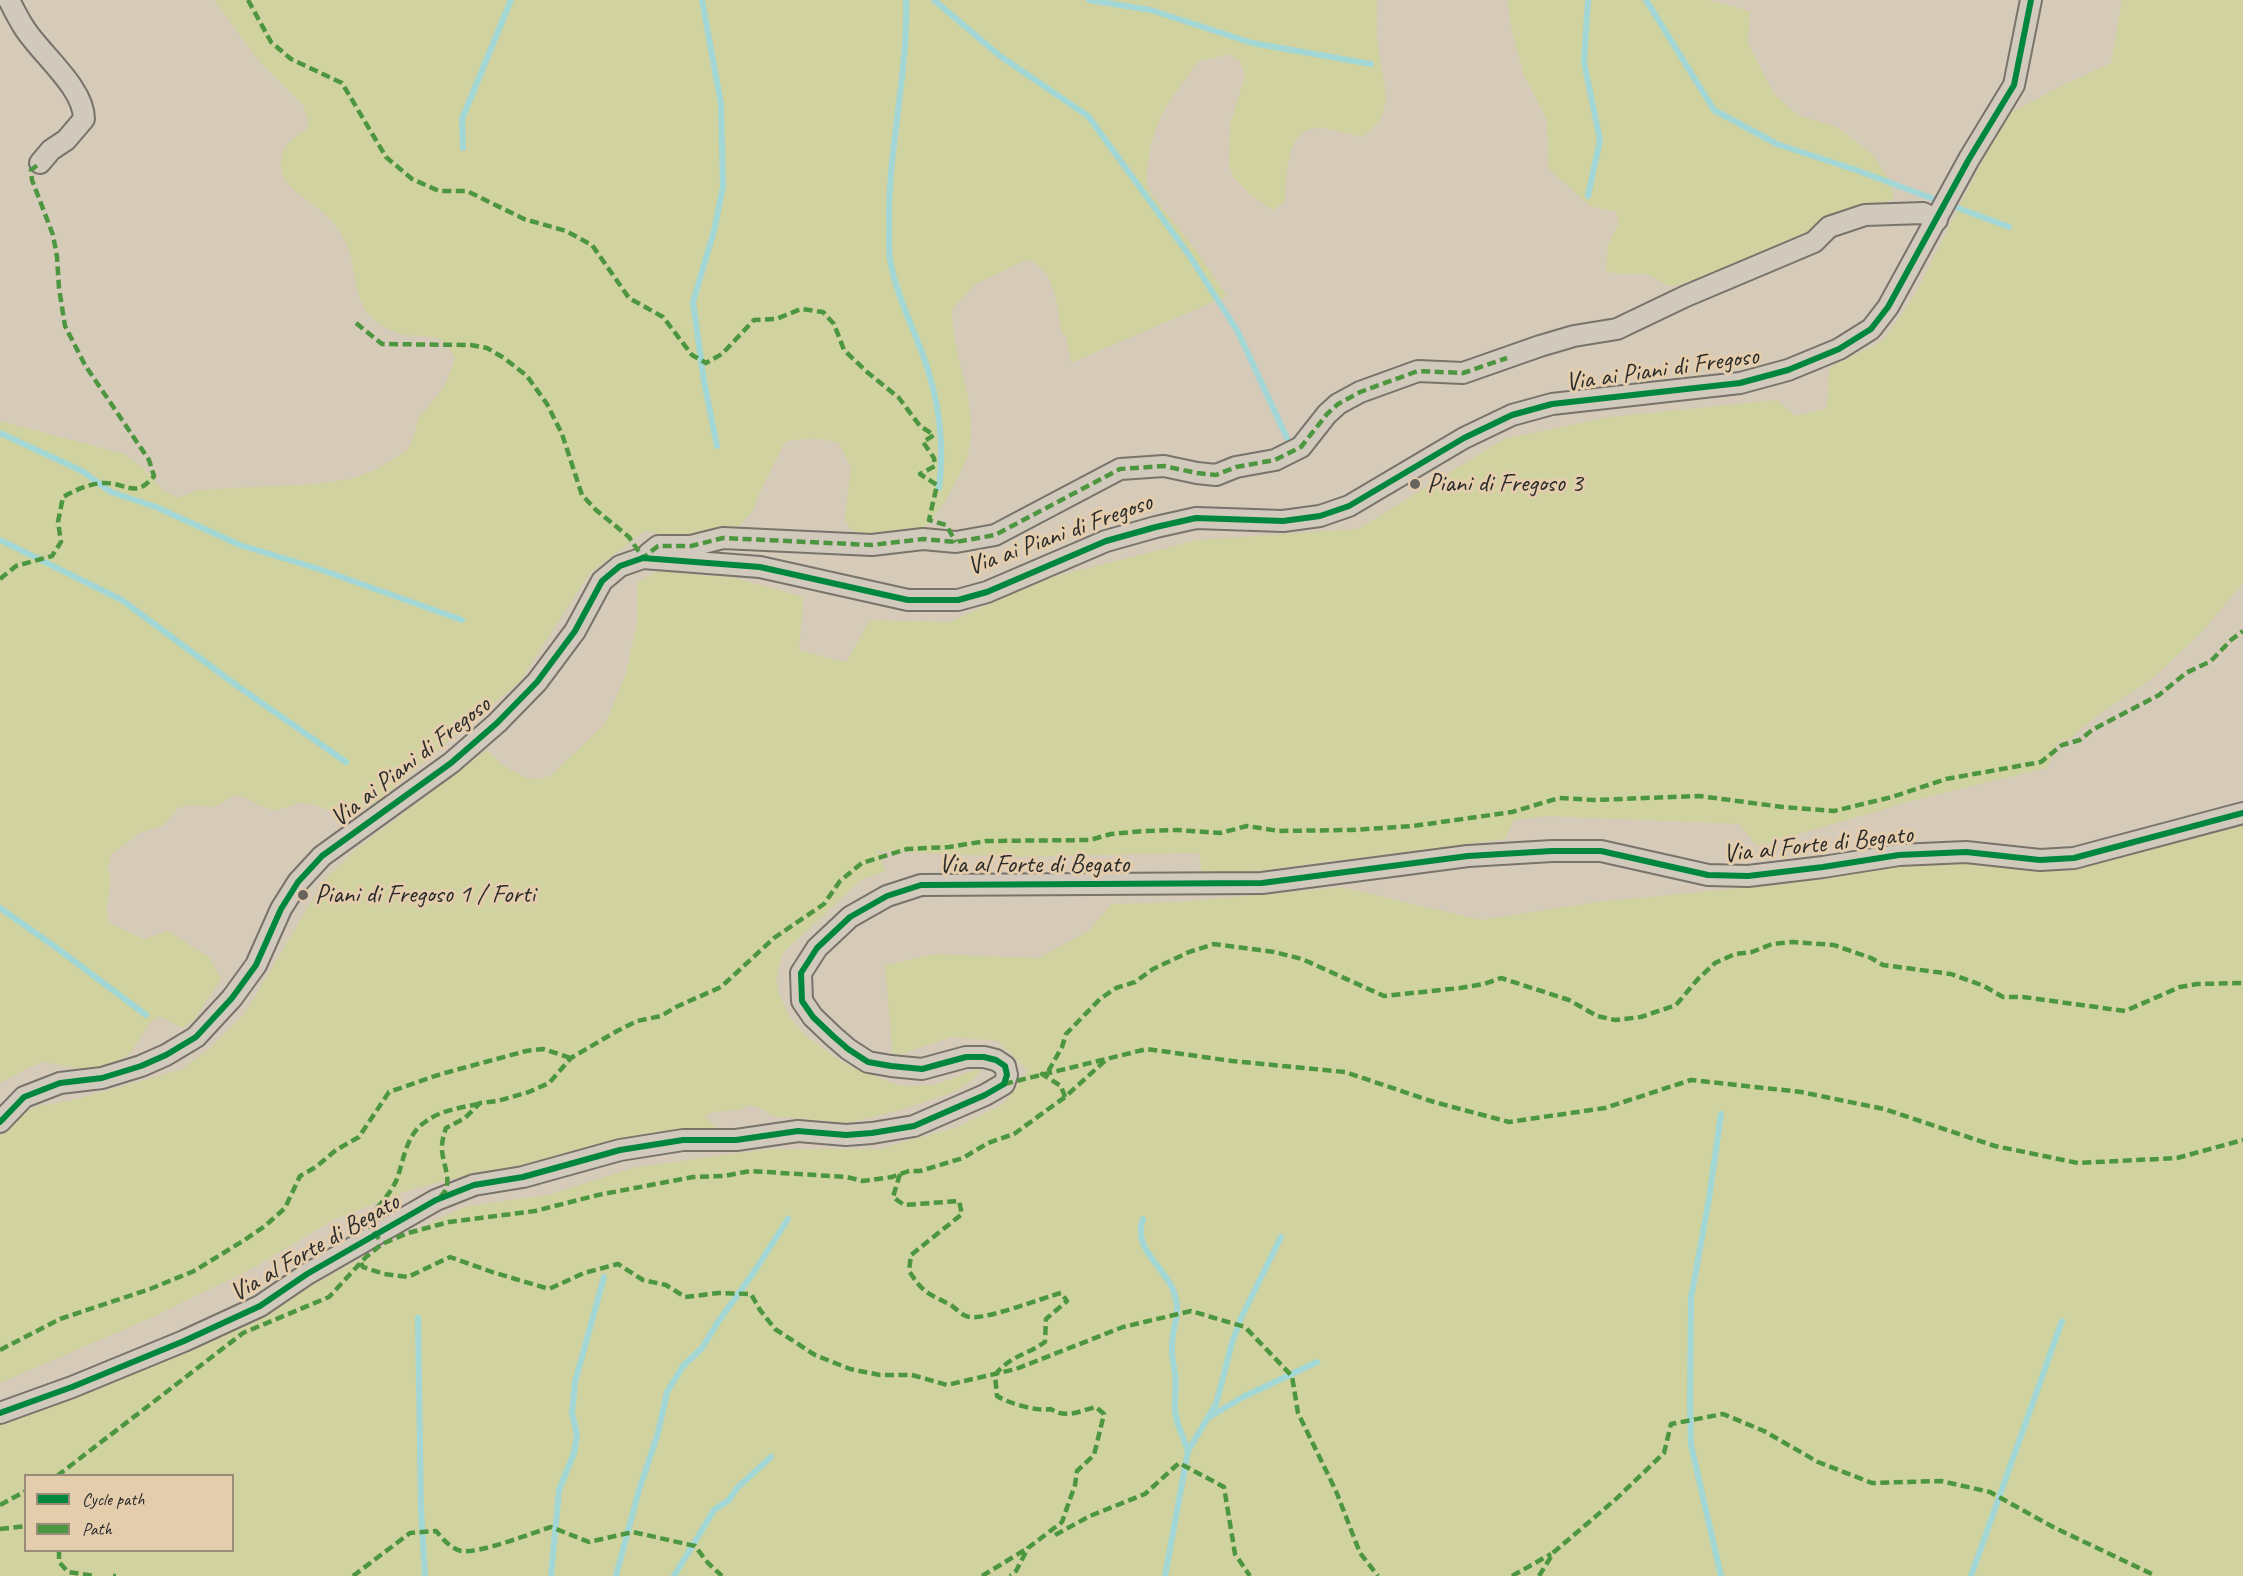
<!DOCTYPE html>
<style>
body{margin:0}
#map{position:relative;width:2243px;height:1576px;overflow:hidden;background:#d6cab9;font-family:Caveat,sans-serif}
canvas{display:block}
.legend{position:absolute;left:24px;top:1474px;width:210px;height:78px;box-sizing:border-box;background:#e3cdac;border:2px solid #998c78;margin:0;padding:8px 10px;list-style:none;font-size:18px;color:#2b2b2b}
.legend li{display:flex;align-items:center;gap:12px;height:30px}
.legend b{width:30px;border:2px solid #998c78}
</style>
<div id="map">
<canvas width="2243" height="1576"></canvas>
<ul class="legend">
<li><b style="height:8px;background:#00873e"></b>Cycle path</li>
<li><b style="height:8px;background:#4d9640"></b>Path</li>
</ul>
</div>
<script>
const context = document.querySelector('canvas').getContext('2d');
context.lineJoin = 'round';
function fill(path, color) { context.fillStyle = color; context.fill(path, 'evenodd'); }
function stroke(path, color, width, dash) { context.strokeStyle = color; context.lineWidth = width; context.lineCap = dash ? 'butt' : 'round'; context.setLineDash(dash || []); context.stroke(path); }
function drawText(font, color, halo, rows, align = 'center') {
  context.font = font + ' Caveat,sans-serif'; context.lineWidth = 6; context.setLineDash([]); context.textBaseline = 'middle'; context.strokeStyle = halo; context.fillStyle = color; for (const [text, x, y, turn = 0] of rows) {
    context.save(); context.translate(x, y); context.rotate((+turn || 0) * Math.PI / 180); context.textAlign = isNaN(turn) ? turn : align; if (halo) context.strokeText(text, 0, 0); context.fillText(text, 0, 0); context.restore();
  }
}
const green = new Path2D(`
 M214,0H1377C1377,15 1376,31 1378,46C1382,82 1400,115 1361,137C1349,134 1336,130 1324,128C1284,124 1287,176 1285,202L1273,210L1251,195L1233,177L1229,164L1230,125L1245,75L1240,62L1230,54L1198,62C1187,77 1175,92 1165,109C1154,128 1142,170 1149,191L1196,250L1227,296L1071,363L1066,336L1062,333C1057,309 1055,264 1026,260L974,285L952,310C952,358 979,402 969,450C966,467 938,519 923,528C913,533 865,537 855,532C850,529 846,523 845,517L851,467L839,444C822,437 804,438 785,442L758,496L753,511L738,527L684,539L645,531L589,574L520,681L377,802C367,807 352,813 341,813C329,812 317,804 305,803C291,802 282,813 269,809C257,806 250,797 235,795L214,807L190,805L178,808L163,826L139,833L111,855L108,867L111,879L107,909L108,922L144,939L168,931L209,957L221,979L193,1021L182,1028L159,1016L150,1023L130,1054L108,1066L83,1070L45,1062L32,1066L0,1083V421L125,454L145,470L163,490L178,498L197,490L312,484L351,479L377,469L406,451L411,444L419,417L445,386L455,358C452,354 449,347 445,343C435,333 414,338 401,334C393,332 379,325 373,319C349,296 359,260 341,234C336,227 331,219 324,213C310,200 283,189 281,168C279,147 291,139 307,129L308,120L303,105L259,61Z
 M1507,0H1709L1737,7L1750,12L1748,43L1774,94L1798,115L1839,128L1874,156L1891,183L1894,199L1855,211L1742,262L1682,284L1669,286L1647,274H1619L1606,271L1608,245L1619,223L1616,212L1590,206L1548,168L1547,120L1523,73L1512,31Z
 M2122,0H2243V583L2202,632L2153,678L2101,713L2080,729L2072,738L2058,742L2047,768L1919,799L1757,846L1739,824L1546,816L1514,820L1505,839L1202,878L1199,853L1014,857L877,851L886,871L862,879L783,953L776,979L780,995L790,1018L807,1037L847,1065L894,1084L907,1086L934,1085L981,1068L975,1078L954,1092L900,1110L848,1123L772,1116L762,1109L750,1105L739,1110L715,1112L704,1116L721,1131L624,1139L537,1165L471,1174L410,1190L335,1219L255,1267L153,1317L0,1383V1136L27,1111L39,1106L77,1099L183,1069L209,1049L245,1013L324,880L355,850L487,750L504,766L526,778L538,779L550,776L605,724L625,676L637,624V583L657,571L734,578L804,597L799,650L846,662L870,620L950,622L1038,581L1198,540L1358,529L1504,439L1609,417L1777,400L1795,416L1827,408L1829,368L1883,341L1914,296L2005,116L2061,86L2111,63Z
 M2243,823V1576H0V1420L266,1311L387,1244L466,1206L548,1195L636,1167L770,1149H879L957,1127L1005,1103L1028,1071L998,1041L951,1037L893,1057L885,965L935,954L1039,958L1088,931L1112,904L1179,902L1342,887L1481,920L1597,902L1783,884L1896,864L1983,862L2069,871ZM26,1476H232V1550H26Z`);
const stream = new Path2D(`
 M702,0L721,104L723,187L714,231L693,302L704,381L717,446
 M906,0C908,73 889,145 889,218C890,231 888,246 890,259C895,292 913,327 924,358C939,401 945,443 939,488
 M934,0L1000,56L1088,116L1189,255L1238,332L1287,438
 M1089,0L1151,10L1252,43L1371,64
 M1588,0L1584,62L1600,140L1588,196
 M1646,0L1714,110L1777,144L1856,170L2009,227
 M463,148L462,119L511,0
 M0,433L82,471L111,492L156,507L240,545L319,569L462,620
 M0,540L122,600L236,685L346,762
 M0,908L54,946L146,1015
 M1143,1219C1132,1250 1164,1265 1174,1292C1182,1316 1172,1324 1172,1346C1171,1355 1174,1365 1175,1374C1177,1386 1174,1399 1175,1411C1176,1424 1184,1438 1188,1451
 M418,1318L421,1509L425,1576
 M1211,1416L1243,1397L1317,1362
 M551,1576L559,1490L574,1453L577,1434L572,1413L575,1382L604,1277
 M616,1576L639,1490L658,1433L667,1392L683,1366L702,1348L718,1322L754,1272L788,1219
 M674,1576L714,1510L729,1500L737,1488L771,1457
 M1165,1576L1188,1451L1216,1404L1232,1343L1241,1318L1281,1237
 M1721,1576L1691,1445L1690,1403L1691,1298L1709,1199L1721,1114
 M1971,1576L2062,1321`);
const street = new Path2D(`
 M9,0C14,10 19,20 25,29C42,55 84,88 84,119L66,140L51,150L40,163
 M648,554L658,546H691L723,538L872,545L923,539L956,542L995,535L1120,469L1164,466L1197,473L1216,475L1236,467L1275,460L1301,447L1327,414L1338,404L1360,392L1418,371L1463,373L1540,346L1574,336L1617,329L1686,296L1814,242L1829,227L1865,215L1923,213L1937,220
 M0,1122L24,1097L60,1083L102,1078L141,1066L166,1055L196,1037L232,998L256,965L281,909L298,882L322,856L451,763L497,723L537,682L575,631L602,581L620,566L643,558L760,567L908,600H958L987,592L1106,541L1156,527L1196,518L1283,521L1320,516L1349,506L1464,438L1512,415L1552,404L1740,383L1788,370L1839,349L1871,329L1888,307L1969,159L2014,85L2031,0
 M0,1413L72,1387L184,1341L260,1306L307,1274L436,1200L474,1185L523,1177L620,1150L683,1140H736L798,1131L846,1135L872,1133L914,1126L985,1095L1004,1084L1007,1075L1005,1066L996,1060L984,1057H966L922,1069L891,1066L868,1062L848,1049L833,1036L813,1017L802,1001L801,973L817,948L850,917L887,896L921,885L1262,883L1468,856L1552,851H1601L1708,875L1748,876L1823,867L1899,855L1966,852L2040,860L2074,858L2243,813`);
const quiet = new Path2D(`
 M248,0L271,42L291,59L342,83L386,157L412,179L439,191H467L524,219L566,231L592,245L629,298L663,317L692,355L706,363L722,354L754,320L776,319L801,309L823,312L834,324L844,350L867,372L899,398L920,426L934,435L923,442L934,458L935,466L920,474L937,485L929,520L946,525L956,542
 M356,323L382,344L471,345L487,348L504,358L527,376L547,404L562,434L582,495L596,510L629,537L643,558L658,546H691L723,538L872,545L923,539L956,542L995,535L1120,469L1164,466L1197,473L1216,475L1236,467L1275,460L1301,447L1327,414L1338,404L1360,392L1418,371L1463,373L1507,358
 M0,579L16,566L52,556L61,542L58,522L63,497C76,490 88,484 103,483C126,482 135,500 154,476L149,460L85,365L65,326L59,288L57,257L53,235L32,180L31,170L40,163
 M1004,1084L1147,1049L1232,1061L1345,1072L1434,1102L1509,1122L1605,1108L1691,1080L1801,1092L1884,1109L1995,1146L2078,1163L2177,1158L2243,1140
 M1065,1097L1061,1086L1042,1074L1049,1070L1062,1047L1066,1034L1100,999L1116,988L1135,982L1153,969L1189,952L1214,944L1274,952L1302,959L1384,996L1460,988L1484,984L1501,978L1569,1000L1597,1016L1615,1020L1641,1017L1676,1005L1698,979L1715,963L1735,954L1752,952L1772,944L1793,942L1834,945L1871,958L1883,965L1951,974L1984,986L2003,997H2023L2125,1011L2180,987L2197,984L2243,983
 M900,1174L893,1197L904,1205L959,1201L962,1214L911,1255L909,1271C923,1292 925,1292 947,1303C954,1306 959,1313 966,1316C980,1323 1044,1297 1061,1293L1067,1301L1046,1319L1045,1342C1025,1356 1011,1355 995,1375L997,1396C1008,1403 1037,1412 1051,1409C1065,1419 1080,1411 1096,1407L1104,1414L1094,1455L1077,1471L1075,1485L1062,1522L1028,1548L1016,1571L1010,1576
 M440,1197C456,1184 441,1163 442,1147C442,1140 444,1134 446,1128L465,1118L480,1103L498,1101L529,1092L549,1083L571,1058L617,1031L637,1021L661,1016L676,1007L721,987L774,938L824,904L840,881L862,863L907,849L949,847L986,841L1090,840L1111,834L1143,831L1177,830L1220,833L1247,826L1279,831L1351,830L1413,826L1512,812L1559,798L1593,800L1699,796L1783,807L1834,811L1892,797L1946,779L2041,762L2062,745L2080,740L2092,730L2159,695L2186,673L2211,661L2231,640L2243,631
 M379,1239L365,1220C377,1208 390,1195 397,1179C404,1159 406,1135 425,1122C441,1110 460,1108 478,1104
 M361,1263L363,1267L384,1274L408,1277L450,1257L492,1272L549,1289L584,1273L618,1264L643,1280L666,1285L685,1297L719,1293L751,1294L760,1310L775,1329L815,1355L850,1369L880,1375H912L947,1385L1016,1369L1123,1327L1191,1311L1245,1327L1292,1376L1298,1413L1336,1491L1360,1553L1378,1576
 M0,1350L60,1319L150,1289L194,1271L243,1241L265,1226L285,1208L300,1176L316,1167L336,1150L359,1137L389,1092L441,1074L526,1051L543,1049L571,1058
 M57,1476L243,1333L329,1297L366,1257L382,1244L408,1233L449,1222L535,1211L598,1195L693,1177L724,1176L750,1171L847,1177L863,1181L892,1177L909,1171H920L963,1158L988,1143L1014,1134L1065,1097L1107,1059
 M0,1505L26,1491
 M0,1529L26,1526
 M1055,1535L1090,1516L1145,1494L1179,1463L1224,1487L1235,1554L1250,1576
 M59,1550V1562L68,1572L95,1576
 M113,1576H116
 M353,1576L410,1533L436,1531C443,1539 450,1548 461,1551C479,1554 532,1533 551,1527L589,1542L633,1532L695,1546L708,1563L722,1576
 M982,1576L1028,1548
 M1512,1576L1551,1554
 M1539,1576L1554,1552L1616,1499L1664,1453L1671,1424L1723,1414L1764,1431L1818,1462L1872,1483L1941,1481L1990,1492L2053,1527L2156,1576`);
const cycleway = new Path2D(`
 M0,1122L24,1097L60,1083L102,1078L141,1066L166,1055L196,1037L232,998L256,965L281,909L298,882L322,856L451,763L497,723L537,682L575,631L602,581L620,566L643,558L760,567L908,600H958L987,592L1106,541L1156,527L1196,518L1283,521L1320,516L1349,506L1464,438L1512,415L1552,404L1740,383L1788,370L1839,349L1871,329L1888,307L1969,159L2014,85L2031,0
 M0,1413L72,1387L184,1341L260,1306L307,1274L436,1200L474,1185L523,1177L620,1150L683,1140H736L798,1131L846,1135L872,1133L914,1126L985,1095L1004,1084L1007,1075L1005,1066L996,1060L984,1057H966L922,1069L891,1066L868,1062L848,1049L833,1036L813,1017L802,1001L801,973L817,948L850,917L887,896L921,885L1262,883L1468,856L1552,851H1601L1708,875L1748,876L1823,867L1899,855L1966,852L2040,860L2074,858L2243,813`);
const markers = [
 [1415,484,6,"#67635d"],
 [303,895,6,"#67635d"]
];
const streetNames = [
 ["Via ai Piani di Fregoso",1662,370,-8],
 ["Via ai Piani di Fregoso",1060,535,-20],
 ["Via ai Piani di Fregoso",411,762,-38],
 ["Via al Forte di Begato",1818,845,-6],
 ["Via al Forte di Begato",1034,865],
 ["Via al Forte di Begato",315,1248,-30]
];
const poiNames = [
 ["Piani di Fregoso 3",1427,484],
 ["Piani di Fregoso 1 / Forti",315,895]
];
fill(green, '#d0d2a0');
stroke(stream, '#a2d7d6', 6);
stroke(street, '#78736b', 24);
stroke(street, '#d2c9bd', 20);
stroke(quiet, '#4d9640', 4.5, [9, 4.5]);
stroke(cycleway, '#00873e', 6);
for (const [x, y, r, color] of markers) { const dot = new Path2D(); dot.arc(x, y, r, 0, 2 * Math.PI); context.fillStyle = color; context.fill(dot); stroke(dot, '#e3cdac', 2); }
drawText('26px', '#2b2b2b', '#e3cdac', streetNames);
drawText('26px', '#2b2b2b', '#e3cdac', poiNames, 'left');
</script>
